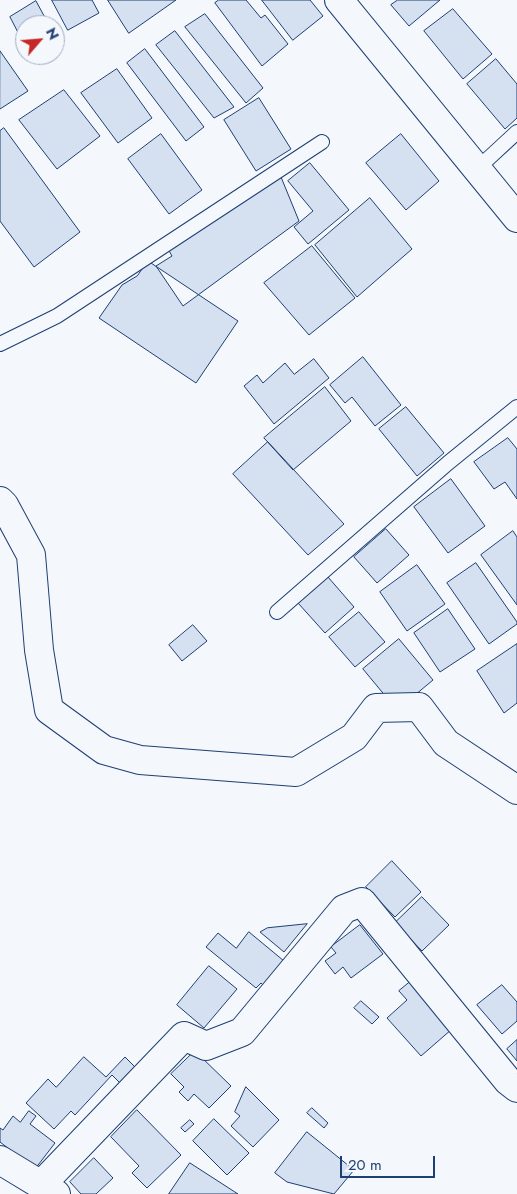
<!DOCTYPE html>
<style>
body{margin:0}
#map{position:relative;width:517px;height:1194px;overflow:hidden;background:#f4f7fb;font-family:Jost,sans-serif}
canvas{display:block}
.north{position:absolute;left:15px;top:15px;width:50px;height:50px;box-sizing:border-box;background:#f4f7fb;border:1px solid #9eadc5;border-radius:50%;rotate:63deg;font-size:14px;font-weight:700;line-height:20px;text-align:center;color:#1d3f73}
.north::after{content:'';display:block;margin:auto;width:18px;height:22px;background:#c62828;clip-path:polygon(50% 0,100% 100%,50% 72%,0 100%)}
.scale{position:absolute;left:340px;top:1156px;width:95px;height:22px;box-sizing:border-box;border:2px solid #1d3f73;border-top:0;padding-left:6px;font-size:15px;line-height:18px;white-space:nowrap;color:#1d3f73;-webkit-text-stroke:4px #f4f7fb;paint-order:stroke}
</style>
<div id="map">
<canvas width="517" height="1194"></canvas>
<div class="north">N</div>
<div class="scale">20 m</div>
</div>
<script>
const context = document.querySelector('canvas').getContext('2d');
context.lineJoin = 'round';
function fill(path, color) { context.fillStyle = color; context.fill(path, 'evenodd'); }
function stroke(path, color, width, dash) { context.strokeStyle = color; context.lineWidth = width; context.lineCap = dash ? 'butt' : 'round'; context.setLineDash(dash || []); context.stroke(path); }
const building = new Path2D(`
 M52,0H92L99,13L68,30Z
 M108,0H176L129,33Z
 M219,0H246L261,18L265,15L288,44L262,66L215,3Z
 M262,0H310L323,16L293,40Z
 M398,0H440L409,26L391,5Z
 M36,1L49,25H25V46L10,17Z
 M453,9L492,54L463,79L424,31Z
 M205,14L263,88L246,103L185,27Z
 M175,31L234,107L214,118L156,45Z
 M145,49L204,127L186,141L127,63Z
 M0,51L28,91L0,109Z
 M30,55H40L32,60Z
 M496,59L517,84V118L505,129L467,84Z
 M117,69L152,118L118,143L81,93Z
 M64,90L100,136L57,169L19,120Z
 M259,98L291,149L256,171L224,120Z
 M4,128L80,232L34,267L0,221V131Z
 M161,134L202,190L169,214L128,159Z
 M401,134L439,181L406,210L366,163Z
 M310,163L349,210L308,244L294,227L313,211L288,181Z
 M281,177L299,221L183,306L156,266L172,256L168,249Z
 M370,198L412,249L357,297L315,245Z
 M312,246L355,298L309,335L264,283Z
 M148,261L238,321L196,383L99,318L122,285L137,276Z
 M363,357L401,405L375,426L352,397L345,403L330,385Z
 M314,359L329,378L274,424L244,386L257,375L263,383L285,363L294,374Z
 M325,387L351,421L293,470L264,438Z
 M406,407L444,453L417,476L379,429Z
 M508,438L517,449V499L505,482L494,489L474,462Z
 M268,442L344,524L308,555L233,474Z
 M451,479L485,526L448,553L414,507Z
 M386,529L409,555L377,583L354,557Z
 M513,531L517,537V605L481,555Z
 M476,563L517,622V624L489,644L447,583Z
 M417,565L445,604L407,631L380,592Z
 M328,577L354,607L325,633L298,603Z
 M448,609L475,649L440,672L414,633Z
 M359,612L385,642L355,667L329,637Z
 M193,625L207,641L182,661L169,645Z
 M399,639L433,680L415,695L387,698L363,669Z
 M517,644V703L504,713L477,671Z
 M392,861L421,892L395,917L366,887Z
 M422,897L449,925L422,951L395,923Z
 M307,924L284,952L260,932L267,928Z
 M360,925L383,954L351,978L343,967L335,974L325,961L336,953L331,947Z
 M249,932L284,961L264,986L261,983L256,988L206,947L218,933L236,948Z
 M209,966L237,989L204,1028L177,1005Z
 M410,982L452,1029L421,1056L387,1018L407,1000L399,991Z
 M502,985L517,1002V1021L502,1034L477,1005Z
 M361,1001L379,1017L372,1024L354,1008Z
 M517,1040V1061L507,1049Z
 M195,1051L231,1086L209,1108L194,1094L188,1101L179,1092L184,1087L171,1074Z
 M84,1057L106,1077L125,1057L135,1067L120,1083L112,1075L75,1115L71,1111L54,1129L26,1103L48,1079L56,1087Z
 M246,1087L279,1120L253,1147L231,1126L240,1116L235,1112Z
 M312,1108L328,1123L324,1128L307,1113Z
 M137,1110L181,1155L147,1188L132,1173L139,1166L111,1137Z
 M29,1111L36,1116L30,1124L55,1143L35,1169L0,1142V1128L3,1130L13,1116L20,1122Z
 M214,1119L249,1153L227,1175L193,1141Z
 M190,1120L194,1124L185,1132L181,1128Z
 M307,1132L354,1170L334,1194L287,1182L275,1173Z
 M94,1158L113,1178L96,1194H81L70,1182Z
 M190,1163L238,1194H169Z`);
const lane = new Path2D(`
 M477,169L517,132
 M0,344L57,316L322,142
 M277,612L448,463L517,407`);
const street = new Path2D(`
 M0,501L4,505L31,555L39,650L49,710L104,750L140,760L296,772L354,737L376,708L419,707L446,743L517,790
 M0,1160L56,1194
 M41,1185L184,1036L206,1046L242,1032L344,909L362,902L508,1081L517,1088`);
const secondary = new Path2D(`
 M339,0L517,218`);
fill(building, '#d5e0f0');
stroke(building, '#1d3f73', 1);
stroke(lane, '#1d3f73', 16);
stroke(street, '#1d3f73', 30);
stroke(secondary, '#1d3f73', 30);
stroke(lane, '#f4f7fb', 14);
stroke(street, '#f4f7fb', 28);
stroke(secondary, '#f4f7fb', 28);
</script>
